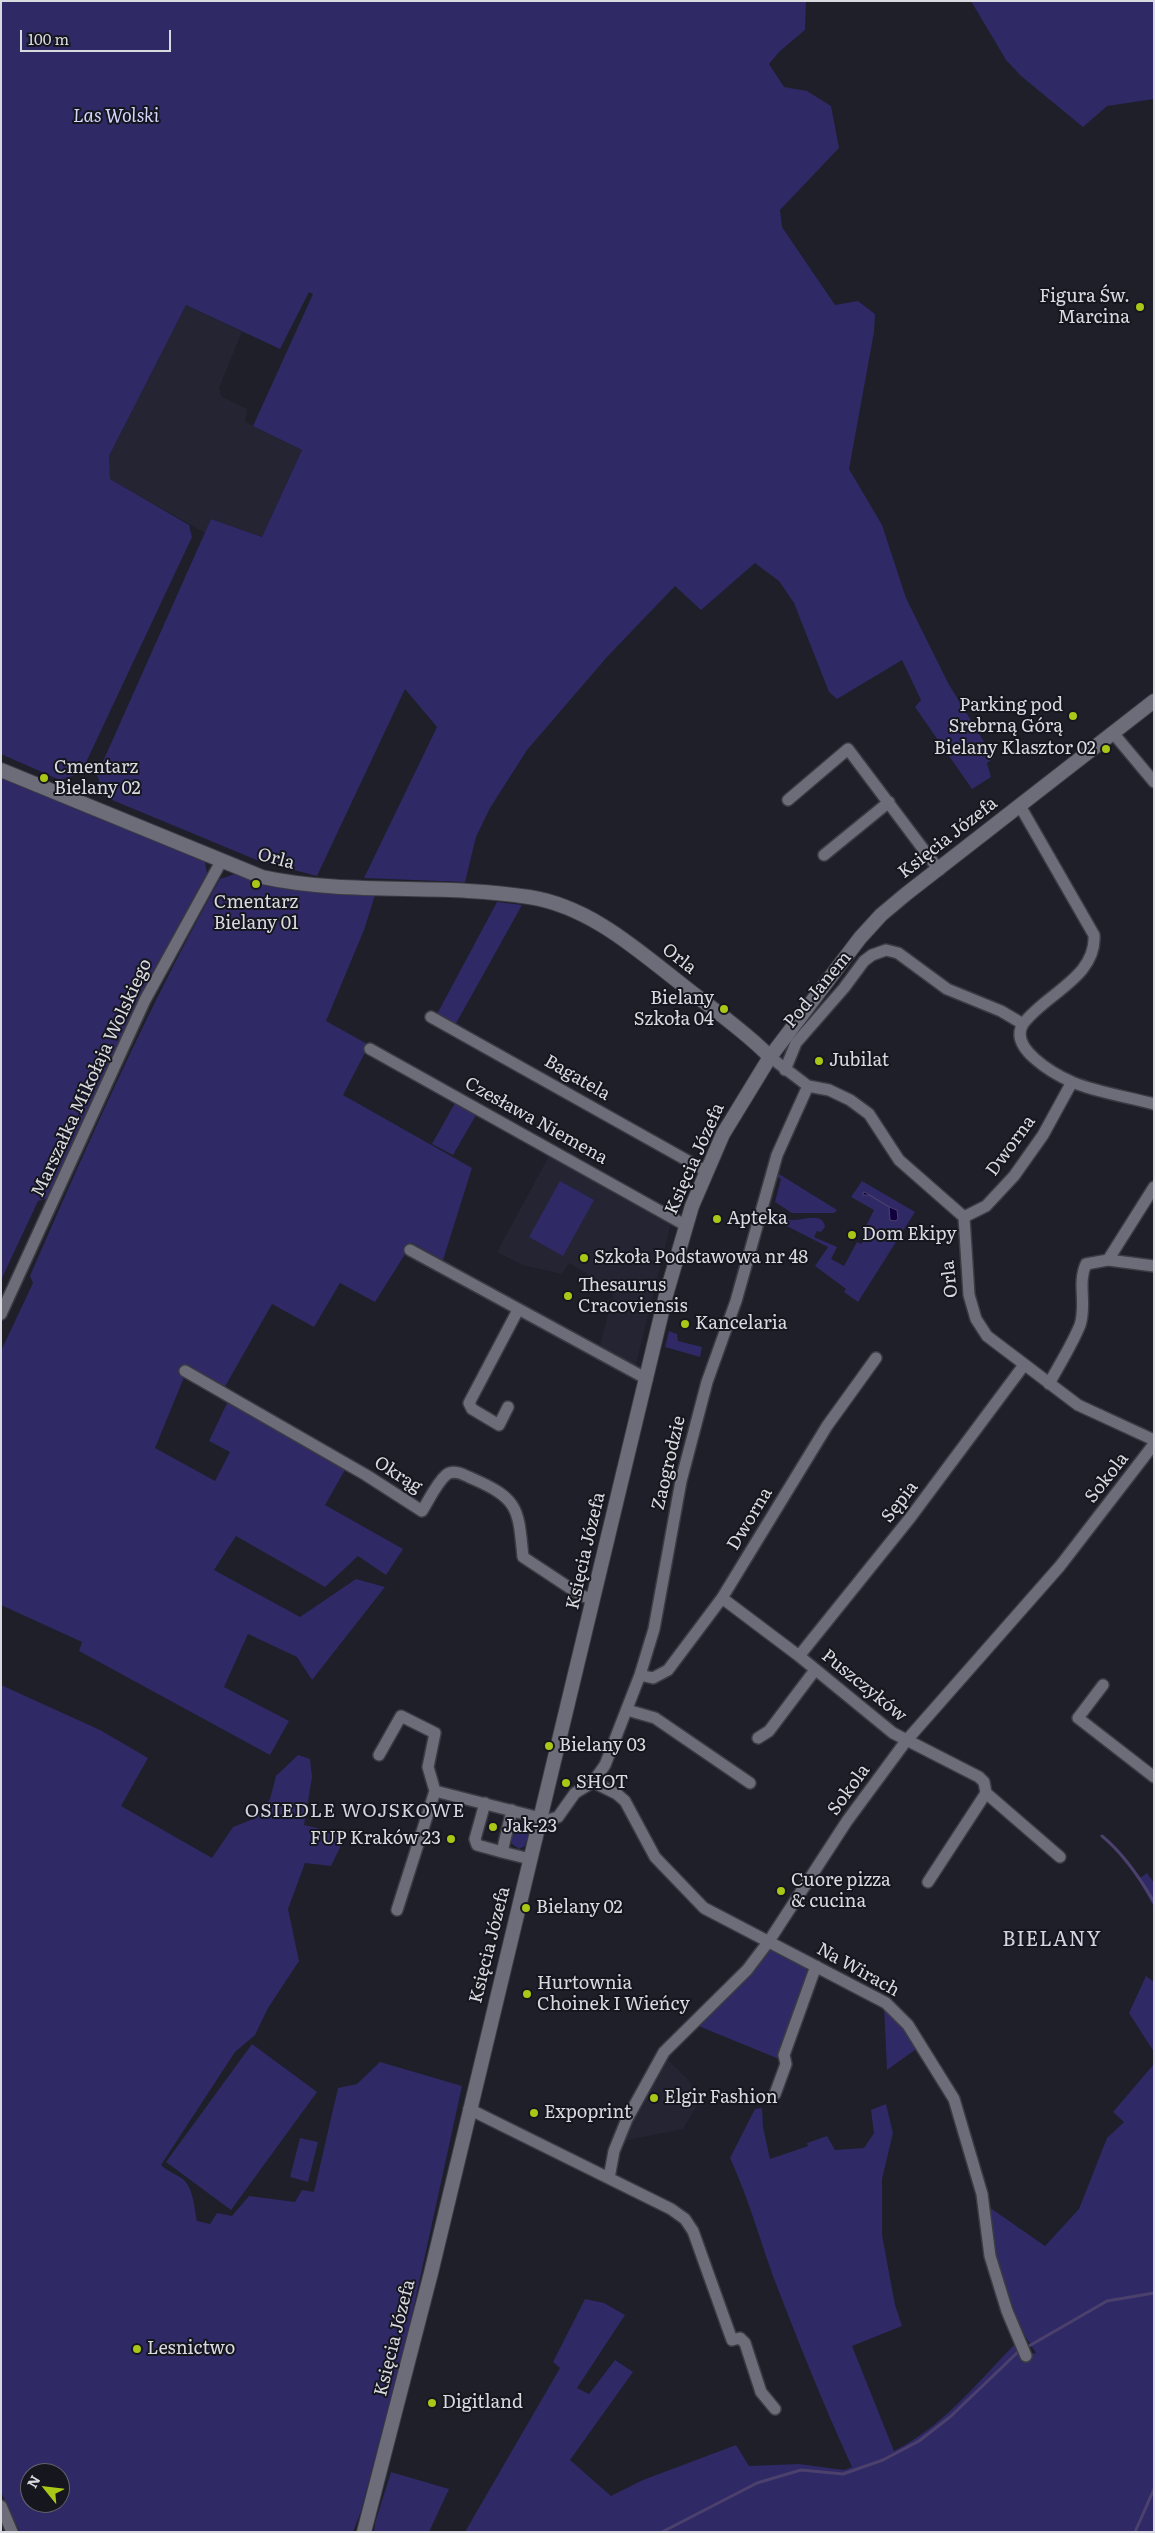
<!DOCTYPE html>
<meta charset="utf-8">
<style>
body{margin:0}
#map{position:relative;width:1155px;height:2533px;overflow:hidden;background:#1e1f28;font-family:Literata,serif}
canvas{display:block}
.frame{position:absolute;inset:0;border:2px solid #d9dae0;pointer-events:none}
.north{position:absolute;left:20px;top:2463px;width:50px;height:50px;box-sizing:border-box;background:#15161e;border:1px solid #63646c;border-radius:50%;rotate:299deg;font-size:14px;font-weight:700;line-height:20px;text-align:center;color:#d9dae0}
.north::after{content:'';display:block;margin:auto;width:18px;height:22px;background:#aac717;clip-path:polygon(50% 0,100% 100%,50% 72%,0 100%)}
.scale{position:absolute;left:20px;top:30px;width:151px;height:22px;box-sizing:border-box;border:2px solid #d9dae0;border-top:0;padding-left:6px;font-size:15px;line-height:18px;white-space:nowrap;color:#d9dae0;-webkit-text-stroke:4px #15161e;paint-order:stroke}
</style>
<div id="map">
<canvas width="1155" height="2533"></canvas>
<div class="frame"></div>
<div class="north">N</div>
<div class="scale">100 m</div>
</div>
<script>
const context = document.querySelector('canvas').getContext('2d');
context.lineJoin = 'round';
function fill(path, color) { context.fillStyle = color; context.fill(path, 'evenodd'); }
function stroke(path, color, width, dash) { context.strokeStyle = color; context.lineWidth = width; context.lineCap = dash ? 'butt' : 'round'; context.setLineDash(dash || []); context.stroke(path); }
function drawText(font, color, halo, rows, align = 'center') {
  context.font = font + ' Literata,serif'; context.lineWidth = 4; context.setLineDash([]); context.textBaseline = 'middle'; context.strokeStyle = halo; context.fillStyle = color; for (const [text, x, y, turn = 0] of rows) {
    context.save(); context.translate(x, y); context.rotate((+turn || 0) * Math.PI / 180); context.textAlign = isNaN(turn) ? turn : align; if (halo) context.strokeText(text, 0, 0); context.fillText(text, 0, 0); context.restore();
  }
}
const built = new Path2D(`
 M186,305L242,332L219,388L221,396L247,409L245,421L253,426L302,450L262,537L211,519L205,533L110,479L109,456Z
 M549,1156L671,1223L635,1368L599,1349L613,1296L607,1286L585,1281L588,1274L569,1263L562,1274L522,1265L497,1252Z
 M666,2058L689,2081L699,2102L683,2129L619,2142Z`);
const green = new Path2D(`
 M1,1H806L805,30L780,51L769,64L784,87L807,91L831,106L839,148L780,210L782,227L835,305L858,301L875,314L874,332L849,469L882,525L906,598L948,683L994,758L987,763L991,777L972,789L915,707L921,700L902,660L837,699L829,692L794,603L779,581L755,563L701,610L675,586L607,657L527,750L490,808L476,837L465,882L364,878L437,727L405,689L317,876L259,861L105,797L97,775L211,519L262,537L302,450L253,426L313,294L309,292L280,349L186,305L109,456L110,479L189,525L192,537L81,773L60,780L1,754Z
 M971,1H1154V99L1107,106L1083,127L1021,76L1006,60Z
 M1,775L205,862L207,873L154,970L48,1198L38,1201L1,1280Z
 M235,874L284,887L375,895L364,930L326,1021L369,1045L343,1095L472,1168L443,1260L412,1243L375,1302L340,1283L314,1327L272,1304L223,1390L179,1366L185,1375L155,1448L215,1481L230,1452L209,1441L229,1399L346,1468L325,1505L403,1549L386,1575L358,1556L325,1587L236,1536L214,1570L300,1617L356,1579L385,1587L312,1680L297,1657L248,1634L224,1687L289,1721L270,1755L79,1651L82,1642L1,1605V1351L33,1283L30,1276C89,1141 148,1007 220,879Z
 M497,902L522,905L454,1027L436,1016Z
 M455,1103L476,1115L453,1155L432,1144Z
 M779,1174L837,1210L834,1213H792L775,1202L781,1179L778,1177Z
 M560,1181L594,1200L563,1256L529,1237Z
 M862,1181L915,1212L858,1302L844,1292L846,1289L815,1266L828,1247L767,1216L768,1213C775,1216 783,1219 791,1220C802,1221 823,1211 825,1227L821,1232L817,1231L814,1237L837,1247L831,1259L844,1266L857,1242L861,1244L870,1228L866,1226L874,1210L851,1197Z
 M669,1331L677,1334L678,1341L702,1347L700,1357L665,1347Z
 M1,1685L100,1730L148,1758L121,1806L212,1858L233,1827L256,1818L270,1799L276,1776L298,1755L310,1759L312,1777L304,1825L346,1835L331,1866L305,1863L288,1909L299,1961L268,2008L255,2035L235,2052L161,2165C168,2172 177,2174 184,2180C194,2190 194,2208 197,2221L210,2224L217,2213L232,2216L249,2196L295,2202L302,2190L314,2192L338,2088L357,2084L380,2062L462,2086L407,2338L361,2511L353,2532H20L1,2492ZM30,2473H60V2503H30Z
 M518,1822H525L530,1830L525,1846L519,1849L512,1844C509,1836 511,1827 518,1822Z
 M1147,1873L1154,1883V1907L1138,1879Z
 M770,1948L805,1966L809,1976L779,2059L696,2025Z
 M1146,1976L1154,1982V2052L1129,2013Z
 M884,2006L896,2015L919,2047L887,2070Z
 M252,2044L317,2092L231,2210L166,2162Z
 M1154,2064V2532H465L560,2368L553,2362L585,2299L604,2303L625,2315L577,2388L589,2394L615,2360L633,2372L570,2460L611,2496L643,2480L736,2445L749,2466L799,2464L844,2470L852,2467C823,2404 798,2341 773,2276C759,2237 748,2197 730,2158L755,2109L762,2108L763,2127L770,2159L808,2146L807,2143L827,2136L835,2150L864,2148L874,2133L871,2110L886,2104L893,2133L882,2179V2235L895,2305L902,2326L852,2346L894,2451C942,2427 977,2383 1014,2345L1020,2355L1036,2353L1009,2310L996,2263L989,2207L1045,2246L1079,2209L1107,2138L1124,2122L1113,2112Z
 M300,2138L318,2142L308,2182L290,2177Z
 M391,2472L449,2489L429,2532H374L375,2523Z`);
const water = new Path2D(`
 M864,1192C874,1196 888,1208 897,1210L898,1219L895,1221L890,1220L889,1207L869,1195H863Z`);
const stream = new Path2D(`
 M1102,1836C1124,1854 1140,1878 1154,1902
 M1029,2346L1107,2301L1154,2293
 M662,2532L757,2483L801,2470L843,2474L883,2460L919,2441L950,2417L1018,2352
 M1135,2532L1154,2489`);
const minor = new Path2D(`
 M1113,733L1154,782
 M788,800L848,749L939,870
 M1020,806L1094,935C1097,977 1045,994 1023,1024C1008,1048 1054,1074 1072,1082C1096,1092 1128,1097 1154,1104
 M824,855L889,802
 M431,1017L706,1171
 M370,1049L685,1225
 M770,1057L808,1086L829,1090L850,1100L869,1114L899,1160L964,1217L969,1295L976,1319L987,1336L1078,1405L1154,1440
 M785,1070L796,1043L844,988L864,961L872,955L886,950L898,953L947,989L1001,1011L1023,1024
 M964,1217L986,1206L1014,1176L1043,1135L1072,1082
 M410,1250L647,1379
 M1108,1260L1154,1187
 M1,1314L145,1000L222,860
 M185,1371L366,1475L422,1511C429,1500 436,1484 446,1475C453,1469 463,1474 471,1478C520,1499 518,1509 523,1557L582,1596L593,1599
 M1049,1384C1059,1365 1072,1345 1080,1325C1087,1304 1077,1284 1086,1264L1108,1260L1154,1266
 M508,1407L499,1425L472,1409L469,1403L518,1310
 M722,1598L799,1656L893,1733L979,1777L984,1782L986,1793
 M799,1656L910,1518L1024,1365
 M640,1675L653,1678L668,1670L722,1598L827,1426L876,1358
 M1103,1685L1078,1718L1154,1777
 M627,1710L655,1718L750,1783
 M758,1738L769,1731L815,1670
 M379,1755L401,1716L435,1733L428,1767L435,1791L548,1820L558,1817L575,1793L593,1782L605,1765L640,1675L654,1629L681,1481L707,1382L736,1301L777,1155L808,1086
 M593,1782L617,1794L625,1801L655,1857L704,1908L886,2003L908,2025L954,2099L982,2194L990,2256L1007,2311L1026,2356
 M986,1793L1060,1857
 M485,1803L475,1839L477,1845L502,1852
 M512,1810L502,1852L530,1859
 M928,1882L986,1793
 M397,1910L435,1791
 M775,2094L786,2064L784,2055L816,1966
 M469,2109L671,2209L685,2219L693,2231L732,2340L740,2338L745,2343L761,2392L775,2409
 M609,2178L614,2151L627,2119L664,2052L747,1970L769,1941L847,1821L906,1741L1060,1566L1154,1444
 M1,2506L12,2532`);
const tertiary = new Path2D(`
 M1,770L262,877C350,896 441,883 529,897C594,907 644,956 694,994C719,1014 747,1033 770,1057
 M364,2532L431,2273L666,1295L692,1206L723,1134L770,1057L860,938L881,915L906,894L1154,701`);
const markers = [
 [1140,307,5,"#aac717"],
 [1073,716,5,"#aac717"],
 [1106,749,5,"#aac717"],
 [44,778,5,"#aac717"],
 [256,884,5,"#aac717"],
 [724,1009,5,"#aac717"],
 [819,1061,5,"#aac717"],
 [717,1219,5,"#aac717"],
 [852,1235,5,"#aac717"],
 [584,1258,5,"#aac717"],
 [568,1296,5,"#aac717"],
 [685,1324,5,"#aac717"],
 [549,1746,5,"#aac717"],
 [566,1783,5,"#aac717"],
 [493,1827,5,"#aac717"],
 [451,1839,5,"#aac717"],
 [781,1891,5,"#aac717"],
 [526,1908,5,"#aac717"],
 [527,1994,5,"#aac717"],
 [654,2098,5,"#aac717"],
 [534,2113,5,"#aac717"],
 [137,2349,5,"#aac717"],
 [432,2403,5,"#aac717"]
];
const parkNames = [
 ["Las Wolski",116,117]
];
const poiNames = [
 ["Figura Św.",1130,297,"right"],
 ["Marcina",1130,318,"right"],
 ["Parking pod",1063,706,"right"],
 ["Srebrną Górą",1063,727,"right"],
 ["Bielany Klasztor 02",1096,749,"right"],
 ["Cmentarz",54,768],
 ["Bielany 02",54,789],
 ["Cmentarz",256,903,"center"],
 ["Bielany 01",256,924,"center"],
 ["Bielany",714,999,"right"],
 ["Szkoła 04",714,1020,"right"],
 ["Jubilat",829,1061],
 ["Apteka",727,1219],
 ["Dom Ekipy",862,1235],
 ["Szkoła Podstawowa nr 48",594,1258],
 ["Thesaurus",578,1286],
 ["Cracoviensis",578,1307],
 ["Kancelaria",695,1324],
 ["Bielany 03",559,1746],
 ["SHOT",576,1783],
 ["Jak-23",503,1827],
 ["FUP Kraków 23",441,1839,"right"],
 ["Cuore pizza",791,1881],
 ["& cucina",791,1902],
 ["Bielany 02",536,1908],
 ["Hurtownia",537,1984],
 ["Choinek I Wieńcy",537,2005],
 ["Elgir Fashion",664,2098],
 ["Expoprint",544,2113],
 ["Lesnictwo",147,2349],
 ["Digitland",442,2403]
];
const streetNames = [
 ["Księcia Józefa",948,838,-38],
 ["Orla",276,859,15],
 ["Orla",679,959,38],
 ["Pod Janem",818,990,-50],
 ["Marszałka Mikołaja Wolskiego",92,1078,-65],
 ["Bagatela",577,1078,30],
 ["Czesława Niemena",536,1121,29],
 ["Dworna",1011,1146,-54],
 ["Księcia Józefa",695,1159,-66],
 ["Orla",950,1279,-96],
 ["Zaogrodzie",669,1463,-77],
 ["Okrąg",398,1475,32],
 ["Sokola",1107,1478,-52],
 ["Sępia",900,1502,-52],
 ["Dworna",750,1519,-59],
 ["Księcia Józefa",586,1551,-77],
 ["Puszczyków",864,1686,39],
 ["Sokola",849,1790,-54],
 ["Księcia Józefa",490,1945,-76],
 ["Na Wirach",858,1970,29],
 ["Księcia Józefa",395,2338,-76]
];
const neighbourhoodNames = [
 ["OSIEDLE WOJSKOWE",355,1811]
];
const quarterNames = [
 ["BIELANY",1052,1940]
];
fill(built, '#242433');
fill(green, '#2f2966');
fill(water, '#10003c');
stroke(water, '#4c416d', 1);
stroke(stream, '#4c416d', 3);
stroke(minor, '#3b3b43', 14);
stroke(tertiary, '#3b3b43', 16);
stroke(minor, '#6d6d79', 11);
stroke(tertiary, '#6d6d79', 14);
for (const [x, y, r, color] of markers) { const dot = new Path2D(); dot.arc(x, y, r, 0, 2 * Math.PI); context.fillStyle = color; context.fill(dot); stroke(dot, '#15161e', 2); }
drawText('italic 18px', '#d4d6fe', '#15161e', parkNames);
drawText('18px', '#d9dae0', '#15161e', poiNames, 'left');
drawText('18px', '#d9dae0', '#15161e', streetNames);
context.letterSpacing = '1px';
drawText('19px', '#d2d3e0', '#15161e', neighbourhoodNames);
context.letterSpacing = '0px';
context.letterSpacing = '1px';
drawText('20px', '#d2d3e0', '#15161e', quarterNames);
context.letterSpacing = '0px';
</script>
